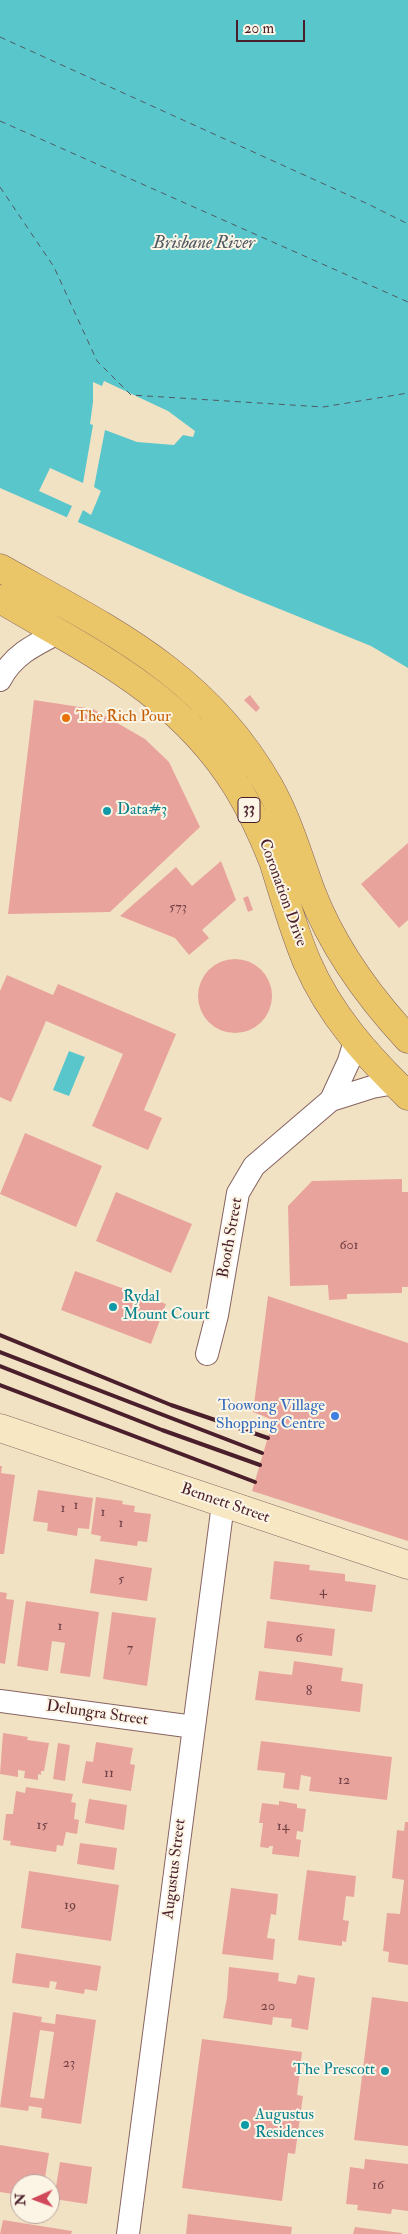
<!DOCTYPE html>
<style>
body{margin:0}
#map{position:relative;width:408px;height:2234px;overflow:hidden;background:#f2e2c4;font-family:"IM FELL Double Pica",serif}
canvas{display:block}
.north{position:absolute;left:10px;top:2174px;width:50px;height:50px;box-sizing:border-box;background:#fcf5e5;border:1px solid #b59f9b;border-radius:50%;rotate:268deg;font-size:14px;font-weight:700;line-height:20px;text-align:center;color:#4a1f2b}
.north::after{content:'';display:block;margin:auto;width:18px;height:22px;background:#d1495b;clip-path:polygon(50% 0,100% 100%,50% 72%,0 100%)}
.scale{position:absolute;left:236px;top:20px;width:69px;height:22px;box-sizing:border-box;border:2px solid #4a1f2b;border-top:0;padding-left:6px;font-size:15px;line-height:18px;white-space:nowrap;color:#4a1f2b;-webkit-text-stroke:4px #fcf5e5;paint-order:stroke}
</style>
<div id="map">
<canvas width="408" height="2234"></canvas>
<div class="north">N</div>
<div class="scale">20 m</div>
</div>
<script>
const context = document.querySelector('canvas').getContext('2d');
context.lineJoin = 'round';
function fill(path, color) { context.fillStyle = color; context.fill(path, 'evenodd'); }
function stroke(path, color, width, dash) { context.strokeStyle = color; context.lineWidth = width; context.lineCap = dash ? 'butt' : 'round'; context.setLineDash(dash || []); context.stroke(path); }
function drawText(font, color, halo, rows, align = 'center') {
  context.font = font + ' "IM FELL Double Pica",serif'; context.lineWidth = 4; context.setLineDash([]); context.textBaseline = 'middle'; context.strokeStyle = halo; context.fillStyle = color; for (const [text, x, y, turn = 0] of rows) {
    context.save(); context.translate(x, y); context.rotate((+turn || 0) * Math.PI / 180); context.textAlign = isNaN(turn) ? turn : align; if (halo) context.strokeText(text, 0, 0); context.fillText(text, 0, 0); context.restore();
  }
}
const water = new Path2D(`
 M0,0H408V668L371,646L240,593L0,488Z
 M69,1051L85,1057L69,1096L53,1090Z`);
const pier = new Path2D(`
 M104,381L168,411L195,431L193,437L183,435L174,445L137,442L105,430L94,487L101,491L91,515L83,510L77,524L66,519L72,506L39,491L50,468L83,483L93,425L90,424L93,402V382L102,386Z`);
const ferry = new Path2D(`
 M0,37L368,204L408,224
 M0,121L408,302
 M0,187L54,267L97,361L131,395L323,407L408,393`);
const building = new Path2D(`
 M250,695L260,708L256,712L244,700Z
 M34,700L93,709L145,739L169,762L200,827L110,912L8,914Z
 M408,843V920L399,928L361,884Z
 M221,861L236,900L202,930L209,938L189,955L175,938L120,916L176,867L192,886Z
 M248,896L253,910L248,912L243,898Z
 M198 996a37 37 0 1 1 74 0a37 37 0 1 1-74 0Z
 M7,975L53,995L58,984L176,1034L144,1110L162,1118L148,1150L92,1126L123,1054L46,1021L11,1102L0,1097V991Z
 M25,1133L102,1166L76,1227L0,1194Z
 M402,1179V1192H408V1287H402V1293L347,1294V1299L329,1300L328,1285L290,1286L288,1206L312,1181Z
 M116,1192L192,1224L171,1273L96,1241Z
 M75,1271L166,1304L151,1344L61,1310Z
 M268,1296L408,1343V1541L252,1491L273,1420L253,1412Z
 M0,1466H2L1,1473L15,1475L4,1554H0Z
 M38,1490L93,1498L89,1529L78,1528L77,1536L47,1531L48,1523L33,1521Z
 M96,1497L123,1501L122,1504L135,1506L134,1512L151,1514L147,1542L138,1541L137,1546L100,1541L101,1536L91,1534Z
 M95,1559L152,1568L147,1601L90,1593Z
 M274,1561L310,1565L309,1570L345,1574V1581L376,1585L372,1612L270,1599Z
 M0,1592L7,1593L6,1599L14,1600L5,1664L0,1663Z
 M26,1601L99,1612L90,1677L60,1673L65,1643L52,1641L48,1671L17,1666Z
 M112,1612L156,1618L147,1686L103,1679Z
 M267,1621L335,1629L332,1656L264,1648Z
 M294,1661L343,1668L341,1681L363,1684L360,1712L255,1700L259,1671L292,1675Z
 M3,1733L28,1737L27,1740L49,1743L44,1771H41V1775L38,1774V1780L24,1778L25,1771L18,1770V1777L0,1774Z
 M261,1741L392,1757L387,1800L309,1791L311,1777L301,1775L299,1790L283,1788L285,1773L257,1770Z
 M96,1742L133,1748L130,1764L135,1765L131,1791L82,1783L86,1761L93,1762Z
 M58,1743L70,1745L65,1781L53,1779Z
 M26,1787L73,1794L71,1802L76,1803L74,1819L79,1820L77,1834L66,1832L63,1846L57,1845L56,1852L10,1845L11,1841L3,1840L6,1814H13L16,1791L25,1793Z
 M89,1799L127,1805L124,1830L85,1823Z
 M279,1801L297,1804V1808L306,1809L303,1832L297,1831L296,1839L301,1840L299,1857L272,1854L273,1846H270L268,1848L260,1847L263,1823H259L262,1803L279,1805Z
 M405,1822H408V1965L388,1962L389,1952L383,1951L387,1913L400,1914L404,1880L392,1878L397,1830L404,1831Z
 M80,1843L117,1848L114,1870L77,1864Z
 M307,1870L356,1876L354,1897L346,1896L343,1920L349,1921L346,1942L342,1941V1946L298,1940Z
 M29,1871L119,1885L111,1941L21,1928Z
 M231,1888L278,1894L276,1915L271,1914L267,1938L275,1939L273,1960L222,1954Z
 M16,1953L101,1966L97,1991L85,1989L84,1994L55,1989L57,1982L50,1981L49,1988L12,1983Z
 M229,1967L279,1973L278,1981L296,1984L298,1975L315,1978L308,2030L291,2027L292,2019L273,2017L272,2025L223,2018L227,1998Z
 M372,1997L408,2002V2146L354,2140Z
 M13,2012L42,2017L41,2022L55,2024L56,2014L96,2020L81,2124L41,2118L42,2108L29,2106L28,2111L0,2107ZM40,2030L54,2032L44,2099L30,2097Z
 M202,2039L302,2052L297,2095L303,2096L295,2154L288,2153L282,2201L182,2188Z
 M0,2145L49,2153L44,2184H20V2195L0,2192Z
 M365,2159L408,2164V2211L392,2209L391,2214L357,2210L358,2205L346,2204L350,2167L364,2169Z
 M60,2162L92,2167L87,2204L54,2199Z
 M188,2214L292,2227L291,2234H186Z
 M3,2220L72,2231L71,2234H0Z
 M355,2227L402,2233V2234H353Z`);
const street = new Path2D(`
 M0,680C13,655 34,645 58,633
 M331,1100L349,1061L355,1041
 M207,1354L217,1315L238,1193L254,1166L331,1100L372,1087L395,1083
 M0,1701L194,1727
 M128,2234L223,1504`);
const secondary = new Path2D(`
 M0,1428L408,1565`);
const highway = new Path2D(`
 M0,568C108,629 205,673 269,786C288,820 298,855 311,891C333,948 367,995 408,1039
 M0,599C91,653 179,693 237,787C251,810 263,836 273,861C284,895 293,929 307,962C330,1015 367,1056 408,1096`);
const rail = new Path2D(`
 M0,1335L171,1405L268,1438
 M0,1352L262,1453
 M0,1366L162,1430L260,1465
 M0,1385L255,1482`);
const markers = [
 [66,718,5,"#e8710a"],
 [107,811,5,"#0f9aa8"],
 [113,1307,5,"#0f9aa8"],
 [335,1416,5,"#3f7fe0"],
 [385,2071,5,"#0f9aa8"],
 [245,2125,5,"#0f9aa8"]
];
const numberNames = [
 ["573",178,908],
 ["601",349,1246],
 ["1",76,1506],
 ["1",63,1509],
 ["1",103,1513],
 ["1",121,1524],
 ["5",121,1580],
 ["4",323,1592],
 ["1",60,1627],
 ["6",299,1639],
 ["7",130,1649],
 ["8",309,1692],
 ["11",109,1774],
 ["12",344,1781],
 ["15",42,1826],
 ["14",283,1827],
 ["19",70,1906],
 ["20",268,2007],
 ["23",69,2064],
 ["16",378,2186]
];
const shields = [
 [249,810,22]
];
const shieldNames = [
 ["33",249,810]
];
const foodNames = [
 ["The Rich Pour",76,718]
];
const cultureNames = [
 ["Data#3",117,811],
 ["Rydal",123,1298],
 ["Mount Court",123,1316],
 ["The Prescott",375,2071,"right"],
 ["Augustus",255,2116],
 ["Residences",255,2134]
];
const streetNames = [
 ["Coronation Drive",282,893,70],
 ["Booth Street",231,1238,-80],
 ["Bennett Street",225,1504,19],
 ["Delungra Street",97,1714,8],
 ["Augustus Street",175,1869,-83]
];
const shopNames = [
 ["Toowong Village",325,1407],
 ["Shopping Centre",325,1425]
];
const waterNames = [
 ["Brisbane River",204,244]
];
fill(water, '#59c6cc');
fill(pier, '#f2e2c4');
stroke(ferry, '#4f5963', 1, [6, 5]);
fill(building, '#e8a49c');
stroke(street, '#856361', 24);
stroke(secondary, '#856361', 29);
stroke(highway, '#856361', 29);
stroke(street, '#fff', 22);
stroke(secondary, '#f7e8c3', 28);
stroke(highway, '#eac669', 28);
stroke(rail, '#4a1f2b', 4);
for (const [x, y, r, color] of markers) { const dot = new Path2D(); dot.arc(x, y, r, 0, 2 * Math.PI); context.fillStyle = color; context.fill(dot); stroke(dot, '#fcf5e5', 2); }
drawText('14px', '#724047', null, numberNames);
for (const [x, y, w] of shields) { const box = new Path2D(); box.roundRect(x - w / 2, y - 12.5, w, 25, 4); context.fillStyle = '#fcf5e5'; context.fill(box); stroke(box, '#4a1f2b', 1); }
drawText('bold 15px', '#4a1f2b', null, shieldNames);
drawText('16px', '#c56008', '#fcf5e5', foodNames, 'left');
drawText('16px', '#0d838f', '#fcf5e5', cultureNames, 'left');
drawText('16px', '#4a1f2b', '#fcf5e5', streetNames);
drawText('16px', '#366cbe', '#fcf5e5', shopNames, 'right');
drawText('italic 18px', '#4f5963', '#fcf5e5', waterNames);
</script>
